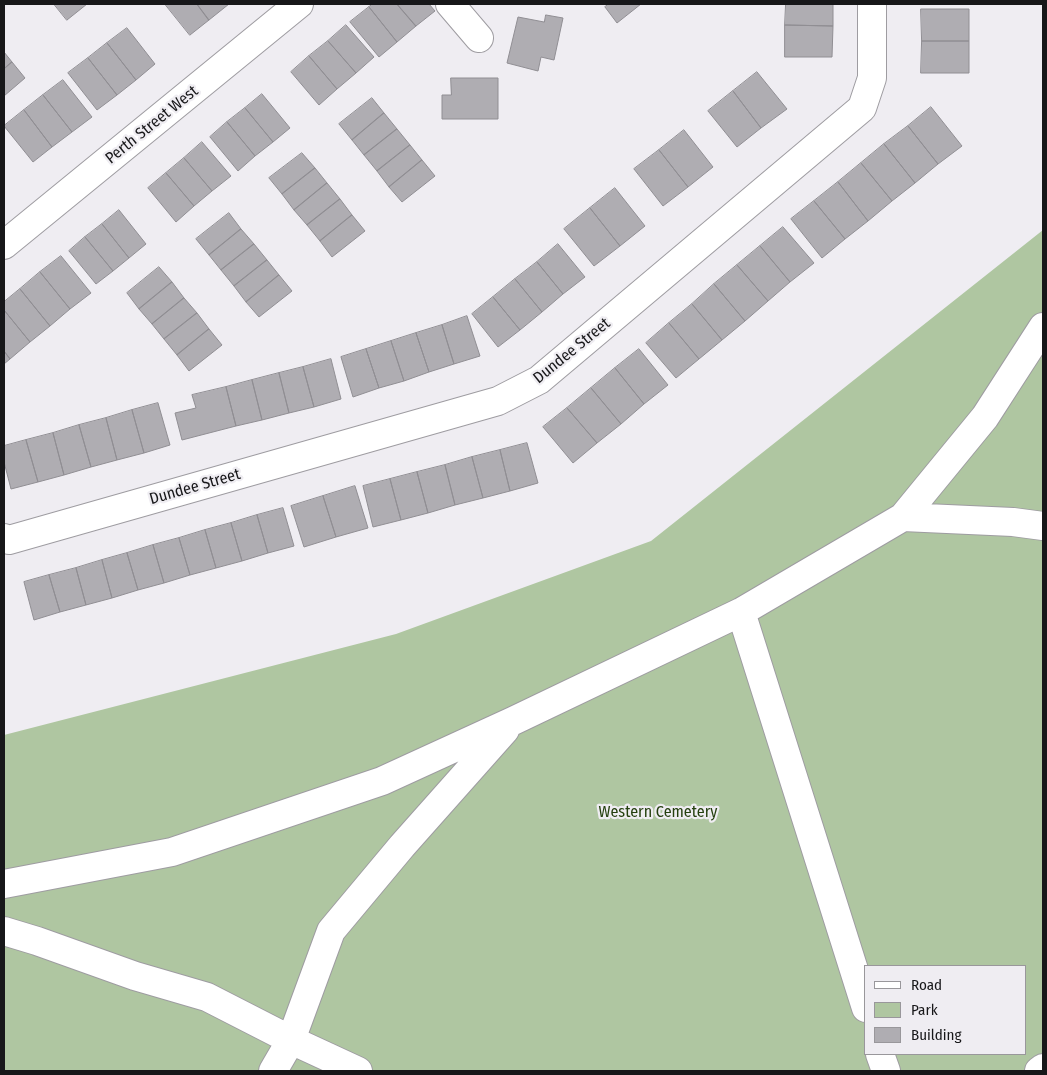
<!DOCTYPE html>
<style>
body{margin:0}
#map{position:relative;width:1047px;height:1075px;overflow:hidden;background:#efedf2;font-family:"Fira Sans Condensed",sans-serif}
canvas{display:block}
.frame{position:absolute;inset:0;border:5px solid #171719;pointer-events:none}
.legend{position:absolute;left:864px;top:965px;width:162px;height:90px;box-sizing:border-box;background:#efedf2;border:1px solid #99979b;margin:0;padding:6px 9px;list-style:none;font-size:15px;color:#171719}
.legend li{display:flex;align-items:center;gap:10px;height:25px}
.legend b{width:25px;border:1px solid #99979b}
</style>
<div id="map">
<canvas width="1047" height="1075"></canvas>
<div class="frame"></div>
<ul class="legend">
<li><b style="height:6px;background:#fff"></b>Road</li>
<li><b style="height:14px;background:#afc6a1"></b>Park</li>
<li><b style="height:14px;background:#afadb2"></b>Building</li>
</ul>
</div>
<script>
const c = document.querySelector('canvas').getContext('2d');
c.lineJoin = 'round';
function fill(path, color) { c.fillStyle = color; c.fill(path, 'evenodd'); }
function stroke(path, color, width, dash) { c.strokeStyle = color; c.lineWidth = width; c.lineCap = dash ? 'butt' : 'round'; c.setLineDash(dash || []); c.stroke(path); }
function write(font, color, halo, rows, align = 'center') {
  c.font = font + ' "Fira Sans Condensed",sans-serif'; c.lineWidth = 4.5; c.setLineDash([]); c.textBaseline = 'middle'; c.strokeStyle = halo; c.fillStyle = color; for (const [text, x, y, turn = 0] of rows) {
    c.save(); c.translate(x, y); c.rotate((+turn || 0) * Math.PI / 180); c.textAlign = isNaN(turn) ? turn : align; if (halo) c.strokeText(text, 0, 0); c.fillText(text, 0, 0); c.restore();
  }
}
fill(new Path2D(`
 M1043,230V1071H4V735L396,634L651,541ZM866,966H1026V1054H866Z`), '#afc6a1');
const building = new Path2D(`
 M54,4H87L67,20Z
 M165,4H197L209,20L190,35Z
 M197,4H229L209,20Z
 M373,4H397L416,26L397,42L369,7Z
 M397,4H429L435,11L416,26Z
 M609,4H641L617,23L605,7Z
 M786,4H833V26L785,25Z
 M369,7L397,42L379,57L350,22Z
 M921,9H969V41H922Z
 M546,15L563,18L554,60L541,57L538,71L507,63L518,17L544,22Z
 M346,25L374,57L356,73L328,41Z
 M785,25L833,26L832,57H785Z
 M127,28L155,64L136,80L107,43Z
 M328,41L356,73L337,89L309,56Z
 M922,41H969V73H921Z
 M107,43L136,80L117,95L88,58Z
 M4,52L12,62L4,69Z
 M309,56L337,89L319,105L291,72Z
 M88,58L117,95L97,110L68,73Z
 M12,62L25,78L4,96V69Z
 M757,72L787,109L761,128L733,91Z
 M451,78H498V119H442V95H451Z
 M63,80L92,117L72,132L43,95Z
 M733,91L761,128L737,147L708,111Z
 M262,94L290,128L273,142L245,108Z
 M43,95L72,132L52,147L24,110Z
 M372,98L384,113L352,140L339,124Z
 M931,107L962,146L938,164L908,126Z
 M245,108L273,142L255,156L227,122Z
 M24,110L52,147L33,162L4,126Z
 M384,113L397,129L364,155L352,140Z
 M227,122L255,156L238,171L210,137Z
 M908,126L938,164L915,183L884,144Z
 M397,129L410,145L377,171L364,155Z
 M684,130L713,167L688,187L659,150Z
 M202,142L231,176L212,191L184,158Z
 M884,144L915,183L892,201L861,163Z
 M410,145L422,160L389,187L377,171Z
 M659,150L688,187L663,206L634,169Z
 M302,153L315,168L282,194L269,178Z
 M184,158L212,191L194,206L166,173Z
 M422,160L435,176L402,202L389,187Z
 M861,163L892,201L868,221L838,182Z
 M315,168L327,183L294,210L282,194Z
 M166,173L194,206L176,222L148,188Z
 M838,182L868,221L845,239L814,201Z
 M327,183L340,199L307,225L294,210Z
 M615,188L645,226L620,246L590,208Z
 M340,199L352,215L320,241L307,225Z
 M814,201L845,239L822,258L791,219Z
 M590,208L620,246L594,266L564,229Z
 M119,210L146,244L129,258L102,224Z
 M229,213L241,229L209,255L196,239Z
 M352,215L365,231L332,257L320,241Z
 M102,224L129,258L113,271L85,237Z
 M783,227L814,263L790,282L760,246Z
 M241,229L254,244L221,270L209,255Z
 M85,237L113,271L96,284L69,251Z
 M254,244L267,260L234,286L221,270Z
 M558,244L585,277L563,294L537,262Z
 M760,246L790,282L768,301L737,265Z
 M61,256L91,293L70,309L40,272Z
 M267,260L279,275L246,302L234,286Z
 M537,262L563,294L542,312L515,279Z
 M737,265L768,301L745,321L714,284Z
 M159,267L172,282L139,309L127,293Z
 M40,272L70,309L50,326L20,289Z
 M279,275L292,291L259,317L246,302Z
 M515,279L542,312L520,330L493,297Z
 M172,282L184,298L152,324L139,309Z
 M714,284L745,321L722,340L692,304Z
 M20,289L50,326L30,342L4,310V302Z
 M493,297L520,330L498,347L472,314Z
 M184,298L197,313L164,339L152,324Z
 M692,304L722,340L699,359L669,323Z
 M4,310L30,342L10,359L4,351Z
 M197,313L209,329L177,355L164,339Z
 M467,316L480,356L454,364L442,325Z
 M669,323L699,359L676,378L646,343Z
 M442,325L454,364L429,372L416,333Z
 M209,329L222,345L189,371L177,355Z
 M416,333L429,372L404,381L391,341Z
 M391,341L404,381L379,388L366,349Z
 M366,349L379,388L353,397L341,357Z
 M639,349L668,385L644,404L615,368Z
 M4,351L10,359L4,364Z
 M331,359L341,399L314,407L303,367Z
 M303,367L314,407L289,413L279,373Z
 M615,368L644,404L621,424L591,388Z
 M279,373L289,413L262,420L252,380Z
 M252,380L262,420L236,426L226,387Z
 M226,387L236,426L182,440L175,413L196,408L192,395Z
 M591,388L621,424L597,443L567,408Z
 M158,403L170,445L144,453L132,410Z
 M567,408L597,443L573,463L543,427Z
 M132,410L144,453L117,460L106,418Z
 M106,418L117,460L91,467L79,425Z
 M79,425L91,467L64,475L53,433Z
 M53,433L64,475L38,482L26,440Z
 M26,440L38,482L11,489L4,462V446Z
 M527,443L538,483L510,491L500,450Z
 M500,450L510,491L483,498L472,457Z
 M472,457L483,498L455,505L445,465Z
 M445,465L455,505L428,513L417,472Z
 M417,472L428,513L401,520L390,479Z
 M390,479L401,520L373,527L363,486Z
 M355,486L368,528L336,537L323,496Z
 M323,496L336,537L304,547L291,506Z
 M283,508L294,546L268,553L257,515Z
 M257,515L268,553L242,561L231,523Z
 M231,523L242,561L216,568L205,530Z
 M205,530L216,568L190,575L179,538Z
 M179,538L190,575L164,583L153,545Z
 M153,545L164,583L138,590L127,553Z
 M127,553L138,590L112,598L102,560Z
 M102,560L112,598L86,605L76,568Z
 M76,568L86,605L60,612L49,575Z
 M49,575L60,612L34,620L24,582Z`);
fill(building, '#afadb2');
stroke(building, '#908e93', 1);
const minor = new Path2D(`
 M450,4L479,38
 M4,245L299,4
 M903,517L1013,522L1043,526
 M4,538L9,540L498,401L539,380L862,108L872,78V4
 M741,612L866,1008
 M4,884L172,852L382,781L513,721L741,612L903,517L985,417L1043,327
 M4,931L37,941L135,976L207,997L291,1040L358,1071
 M880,1054L886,1071
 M273,1071L291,1040L331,931L402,846L505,730
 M1039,1071L1043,1068`);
stroke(minor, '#9e9ca1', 30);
stroke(minor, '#fff', 28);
write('16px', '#171719', '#efedf2', [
 ["Perth Street West",152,125,-39],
 ["Dundee Street",572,351,-39],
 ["Dundee Street",195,487,-16]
]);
write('16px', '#25400f', '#efedf2', [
 ["Western Cemetery",658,813]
]);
</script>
